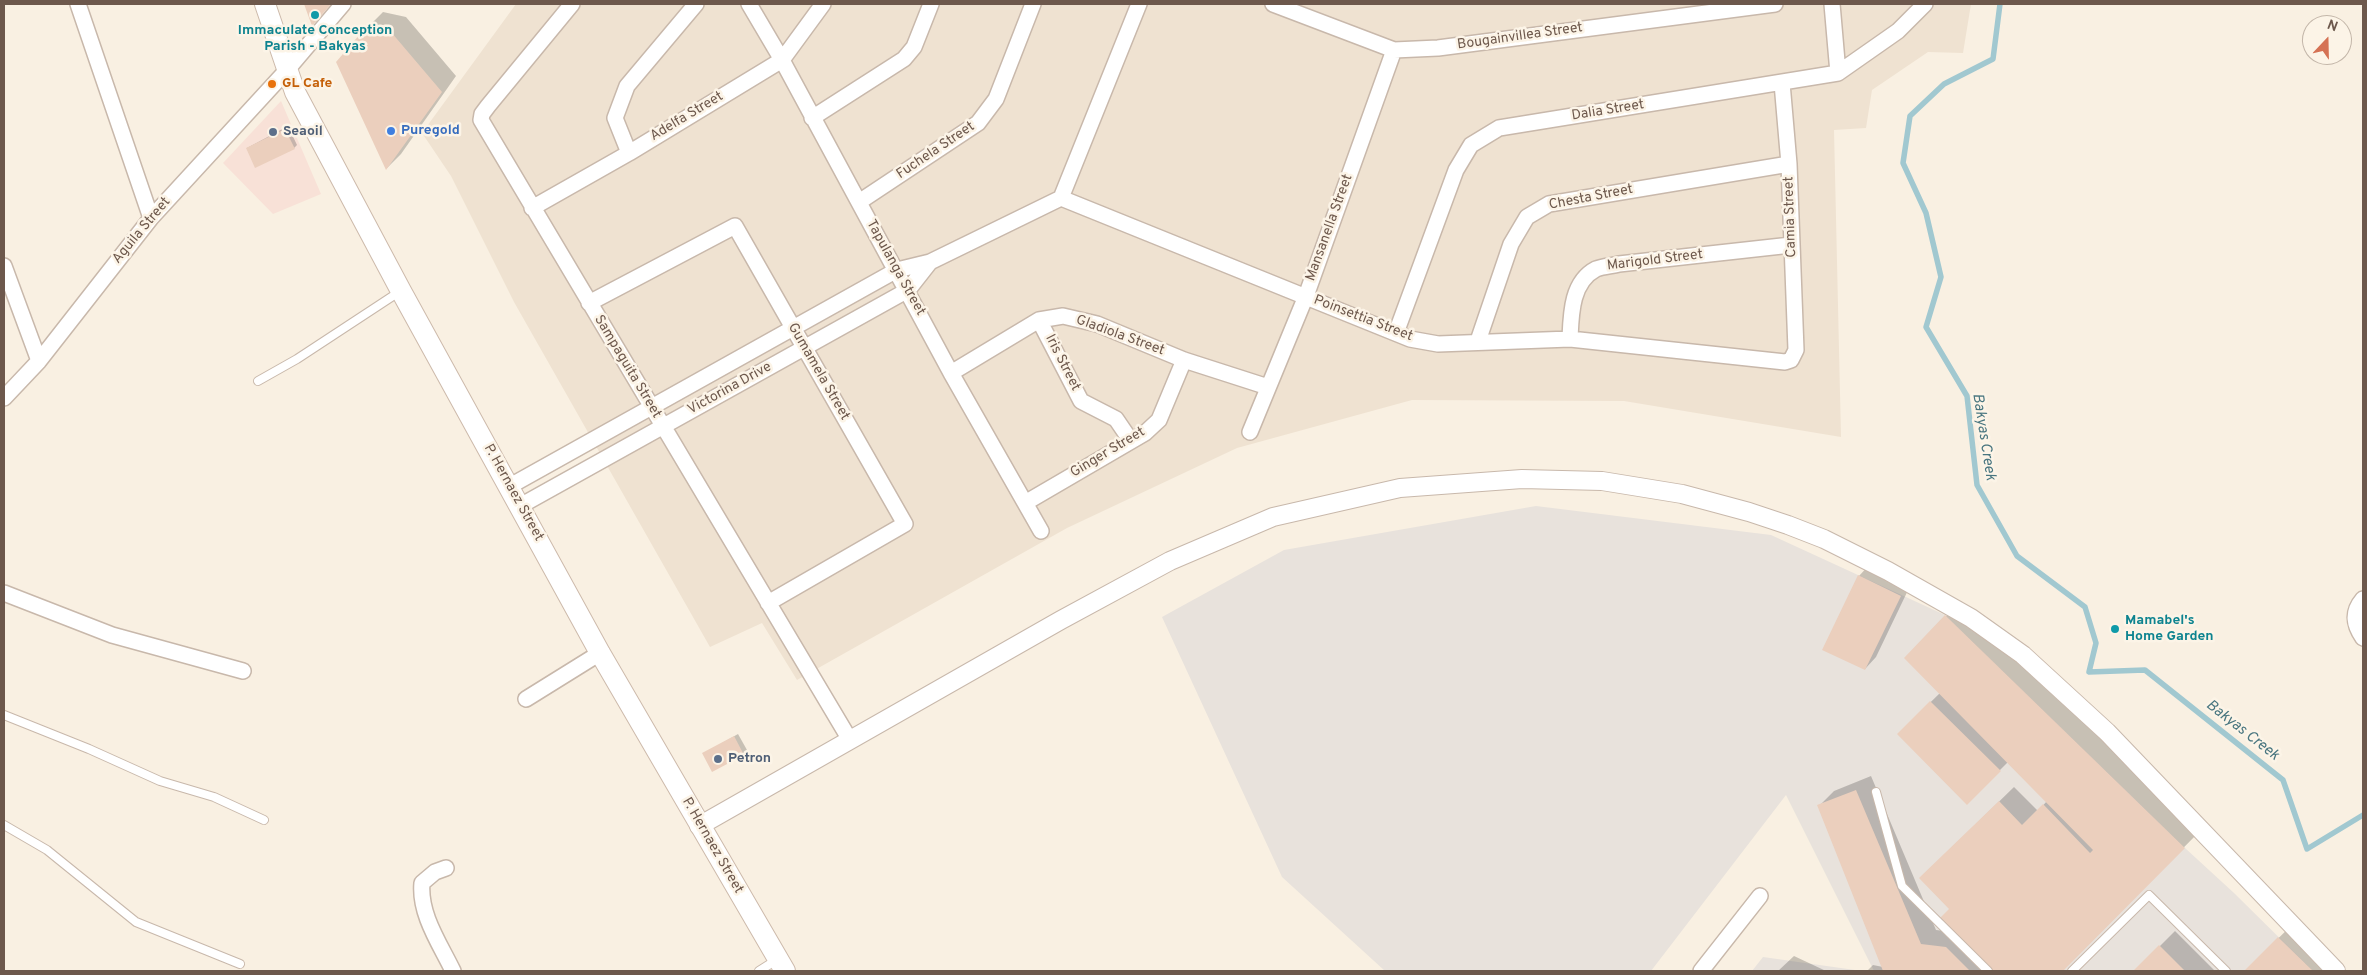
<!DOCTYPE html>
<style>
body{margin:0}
#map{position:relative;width:2367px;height:975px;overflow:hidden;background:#f9f0e2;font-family:Overpass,sans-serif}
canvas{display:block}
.frame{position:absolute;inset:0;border:5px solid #6d584c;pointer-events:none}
.north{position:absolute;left:2302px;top:15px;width:50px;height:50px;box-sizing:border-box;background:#fcf4e7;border:1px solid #c3b6a9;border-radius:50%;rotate:21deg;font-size:14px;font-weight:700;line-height:20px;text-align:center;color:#6d584c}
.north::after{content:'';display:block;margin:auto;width:18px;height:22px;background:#d57254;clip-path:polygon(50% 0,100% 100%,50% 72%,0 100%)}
</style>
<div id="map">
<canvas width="2367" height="975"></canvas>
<div class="frame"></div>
<div class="north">N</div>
</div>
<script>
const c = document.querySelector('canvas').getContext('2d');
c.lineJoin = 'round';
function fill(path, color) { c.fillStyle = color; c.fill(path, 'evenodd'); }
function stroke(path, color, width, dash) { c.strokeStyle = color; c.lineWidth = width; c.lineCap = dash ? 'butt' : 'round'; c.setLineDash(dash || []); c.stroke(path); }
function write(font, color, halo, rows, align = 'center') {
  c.font = font + ' Overpass,sans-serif'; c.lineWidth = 5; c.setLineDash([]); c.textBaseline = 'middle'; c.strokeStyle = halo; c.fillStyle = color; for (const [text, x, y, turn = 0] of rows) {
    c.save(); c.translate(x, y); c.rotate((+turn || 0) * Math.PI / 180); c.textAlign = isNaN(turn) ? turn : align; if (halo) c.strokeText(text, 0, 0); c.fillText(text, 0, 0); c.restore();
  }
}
fill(new Path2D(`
 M516,4H1971L1963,53L1928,52L1872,90L1866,128L1834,130L1841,437L1624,401L1412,400L1237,448L1067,528L797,680L762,623L710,647L514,302L451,176L422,133Z`), '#efe2d1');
fill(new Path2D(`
 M281,101L321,194L273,214L223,163Z`), '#f8e1d7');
fill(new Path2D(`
 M1536,506L1771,535L1945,615L2185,848L2234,893L2313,971H1874L1786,795L1651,971H1385L1282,877L1162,617L1284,550Z
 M1763,957L1862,971H1752Z`), '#e8e2dc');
fill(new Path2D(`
 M383,12L406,17L456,76L401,154L387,168L368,27Z
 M288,126L297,145L294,148H247Z
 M1870,564L1911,584L1876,657L1865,669L1859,576Z
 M1961,601L2199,832L2062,971H1867L1873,965L1883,967L1819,806L1834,791L1871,776L1936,930L1953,932L1951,909L1936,863L2014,787L2038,811L2047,801L2008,762L1967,803L1898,734L1940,693L1906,658Z
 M738,734L747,750L743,754H703Z
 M2294,923L2342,971H2245L2258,958Z
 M2175,931L2215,971H2135Z
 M1794,956L1826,971H1778Z`), '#0003');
stroke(new Path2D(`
 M2000,4L1993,59L1944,84L1910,116L1903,163L1926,213L1941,277L1926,327L1967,396L1977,485L2017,556L2085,607L2096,643L2089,672L2145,670L2283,780L2307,849L2363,815`), '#a1c8d0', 5.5);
fill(new Path2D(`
 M304,4H331L312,26Z
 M367,26L391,32L442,92L386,170L336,62Z
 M285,129L295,149L255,168L246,148Z
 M1858,575L1901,596L1865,670L1822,650Z
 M1945,615L2185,848L2063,971H1991L1939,919L1949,909L1919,878L1999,801L2022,825L2043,804L2090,853L2093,850L1904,658Z
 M1930,701L2001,771L1967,805L1897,734Z
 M734,736L744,755L712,772L702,753Z
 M1856,790L1921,944L1946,947L1970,971H1883L1817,805Z
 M2278,937L2313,971H2244Z
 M2159,945L2185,971H2133Z`), '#ebcfbd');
const service = new Path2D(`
 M258,381L297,359L399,292
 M4,715L89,749L160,781L214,797L264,820
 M1876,792L1902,886L1988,971
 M4,825L47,850L136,922L240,964
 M759,971L778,959
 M2072,971L2149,895L2226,971`);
const minor = new Path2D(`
 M78,4L151,218
 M572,4L488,106L482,114L481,120L850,740
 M749,4L782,60L951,373L1041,531
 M1273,4L1394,50L1438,48L1775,4
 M1832,4L1838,73
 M812,118L904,59L914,47L931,4
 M629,153L615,118L627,86L696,4
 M1061,198L1410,339L1438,344L1570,339L1785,362L1791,360L1796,350L1789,164L1782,83
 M1061,198L1139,4
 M859,202L978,123L996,99L1033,4
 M532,208L629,153L782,60L823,4
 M4,266L39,361
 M589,303L735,226L905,524L768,603
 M1039,320L1081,401L1116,419L1131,441
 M1396,333L1456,170L1471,145L1499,128L1838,73L1898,31L1925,4
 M1570,339C1571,315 1571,282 1596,269C1603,266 1612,266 1619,264L1791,245
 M1478,341L1511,244L1527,217L1549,204L1789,164
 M951,373L1039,320L1063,316L1097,324L1184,360L1268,387
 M4,398L39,361L151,218L287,70L343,4
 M1250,432L1306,296L1394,50
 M510,486L897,270L930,262L1061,198
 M1025,503L1145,433L1159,420L1184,360
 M520,506L908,290L930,262
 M4,593L112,635L243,671
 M2363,599C2351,613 2354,625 2363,638
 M526,699L600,653
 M446,868L435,872L422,883C419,914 440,944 453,971
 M1701,971L1760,896`);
const tertiary = new Path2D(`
 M699,826L1061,620L1170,561L1273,517L1400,488L1522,479L1602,481L1682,494L1749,512L1788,525L1824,539L1888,571L1971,618L2023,655L2107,732L2336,971`);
const secondary = new Path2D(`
 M265,4L295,92L401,291L600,653L785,971`);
stroke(service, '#c8b8ab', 10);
stroke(minor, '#c8b8ab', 18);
stroke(tertiary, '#c8b8ab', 20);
stroke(secondary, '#cdbaab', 22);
stroke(service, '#fff', 8);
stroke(minor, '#fff', 15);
stroke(tertiary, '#fff', 18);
stroke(secondary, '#fff', 20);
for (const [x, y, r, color] of [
 [315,15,5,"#0f9aa8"],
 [272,84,5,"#e8710a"],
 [391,131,5,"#3f7fe0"],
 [273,132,5,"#5c6f8a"],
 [2115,629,5,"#0f9aa8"],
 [718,759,5,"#5c6f8a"]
]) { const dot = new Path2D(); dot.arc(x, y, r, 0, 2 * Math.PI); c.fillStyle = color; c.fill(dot); stroke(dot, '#fcf4e7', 2); }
write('bold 14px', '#0d838f', '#fcf4e7', [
 ["Immaculate Conception",315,31],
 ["Parish - Bakyas",315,47],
 ["Mamabel's",2125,621,"left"],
 ["Home Garden",2125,637,"left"]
]);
write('14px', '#6d584c', '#fcf4e7', [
 ["Bougainvillea Street",1520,37,-8],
 ["Dalia Street",1608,111,-9],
 ["Adelfa Street",687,117,-31],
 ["Fuchela Street",936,151,-34],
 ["Chesta Street",1591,198,-11],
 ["Camia Street",1791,217,-92],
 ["Mansanella Street",1330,228,-70],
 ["Aguila Street",142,231,-50],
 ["Marigold Street",1655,261,-7],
 ["Tapulanga Street",895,268,61],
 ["Poinsettia Street",1363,319,21],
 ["Gladiola Street",1120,336,20],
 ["Iris Street",1062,363,63],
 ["Sampaguita Street",627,367,59],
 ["Gumamela Street",818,372,60],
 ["Victorina Drive",730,389,-29],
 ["Ginger Street",1108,453,-31],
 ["P. Hernaez Street",513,493,61],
 ["P. Hernaez Street",712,846,60]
]);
write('bold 14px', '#c56008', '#fcf4e7', [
 ["GL Cafe",282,84]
], 'left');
write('bold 14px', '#366cbe', '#fcf4e7', [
 ["Puregold",401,131]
], 'left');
write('bold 14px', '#4e5e75', '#fcf4e7', [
 ["Seaoil",283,132],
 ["Petron",728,759]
], 'left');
write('italic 15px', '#48757f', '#fcf4e7', [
 ["Bakyas Creek",1983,437,81],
 ["Bakyas Creek",2242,731,38]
]);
</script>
